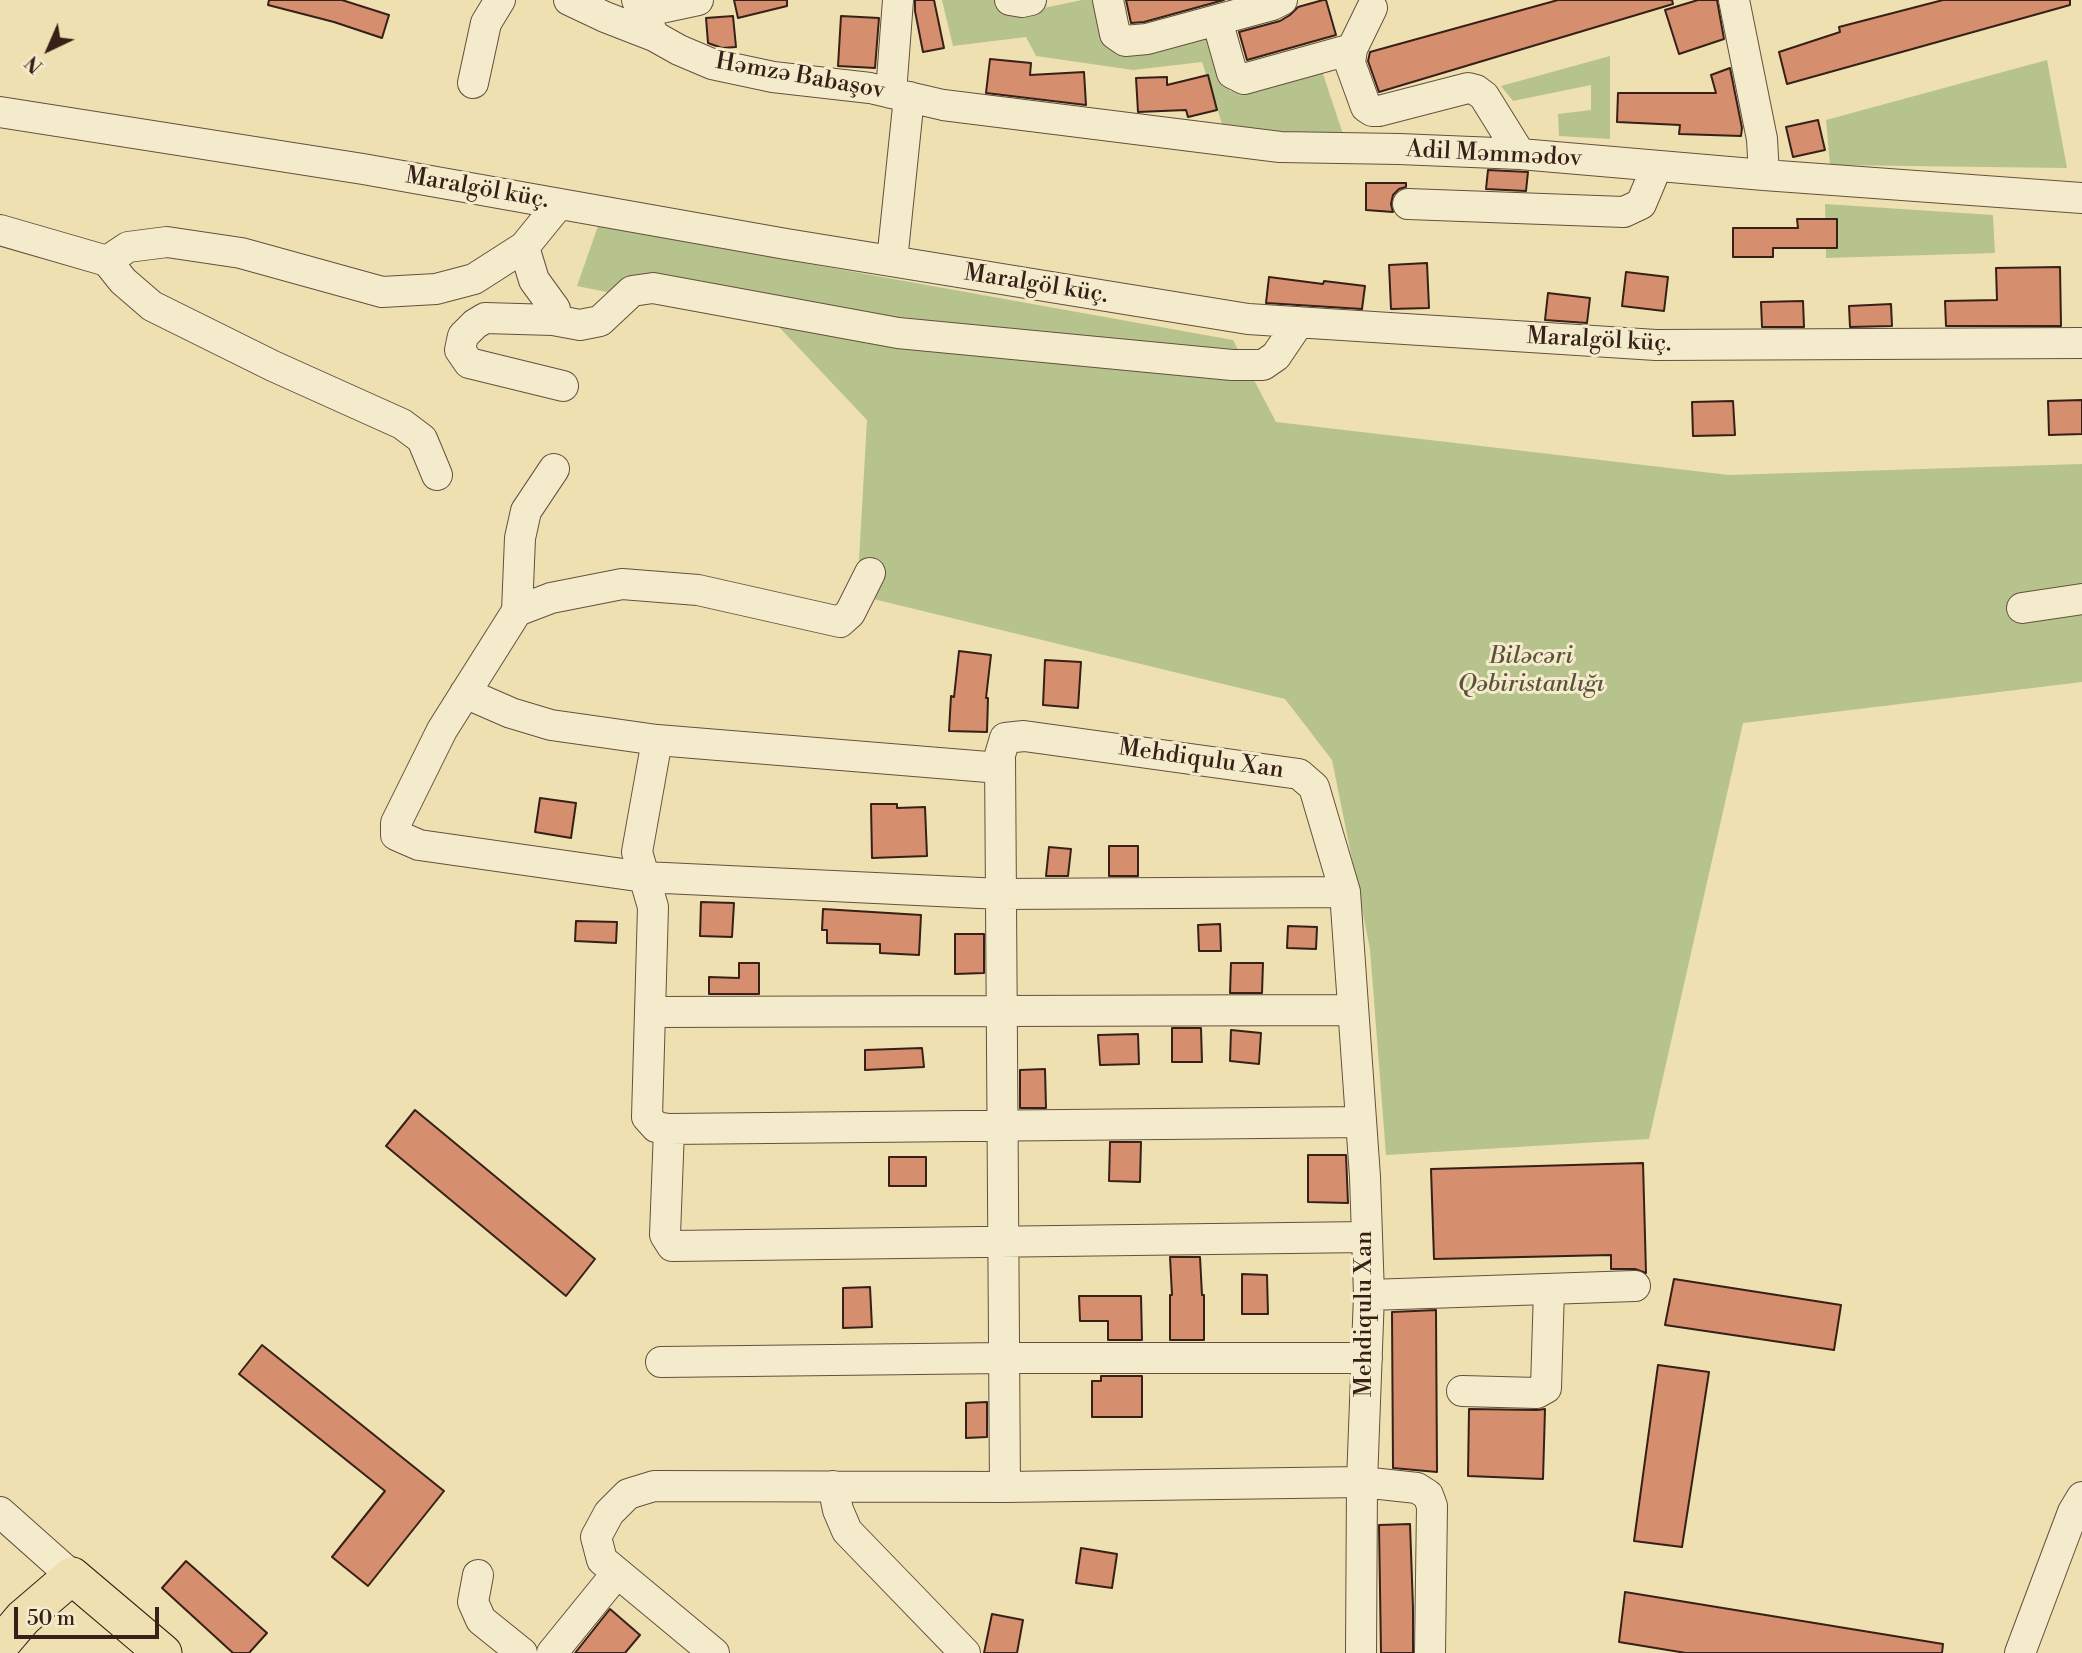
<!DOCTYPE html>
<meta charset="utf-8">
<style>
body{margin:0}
#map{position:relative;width:2082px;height:1653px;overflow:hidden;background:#eee0b1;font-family:"Libre Bodoni",serif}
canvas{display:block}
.north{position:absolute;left:14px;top:14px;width:70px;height:70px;-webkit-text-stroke:5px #f4ebcc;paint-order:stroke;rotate:224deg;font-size:19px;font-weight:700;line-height:28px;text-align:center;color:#362017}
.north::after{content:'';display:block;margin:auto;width:24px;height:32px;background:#362017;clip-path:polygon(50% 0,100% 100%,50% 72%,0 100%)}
.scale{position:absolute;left:14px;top:1607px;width:145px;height:32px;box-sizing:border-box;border:4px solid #362017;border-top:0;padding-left:9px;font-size:21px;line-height:24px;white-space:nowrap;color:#362017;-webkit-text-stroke:5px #f4ebcc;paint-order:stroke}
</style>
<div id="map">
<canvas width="2082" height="1653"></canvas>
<div class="north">N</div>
<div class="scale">50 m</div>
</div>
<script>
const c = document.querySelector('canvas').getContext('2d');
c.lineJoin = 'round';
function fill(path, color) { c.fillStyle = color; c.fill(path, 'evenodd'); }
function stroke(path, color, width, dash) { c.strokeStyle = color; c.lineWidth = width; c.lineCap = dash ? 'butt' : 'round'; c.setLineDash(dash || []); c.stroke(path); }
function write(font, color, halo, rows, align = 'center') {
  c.font = font + ' "Libre Bodoni",serif'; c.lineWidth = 6; c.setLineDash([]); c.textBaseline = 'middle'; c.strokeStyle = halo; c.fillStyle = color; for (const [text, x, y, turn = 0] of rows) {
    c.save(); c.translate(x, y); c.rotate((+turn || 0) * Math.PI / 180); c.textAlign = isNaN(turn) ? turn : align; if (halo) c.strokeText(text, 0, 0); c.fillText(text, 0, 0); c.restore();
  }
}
fill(new Path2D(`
 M942,0H1001L1010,15L1082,0H1099L1116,54L1212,37L1230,91L1322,71L1343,134L1225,133L1202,62L1133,70L1036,56L1026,37L953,46Z
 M1610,56V139L1559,136L1558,114L1591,110V85L1513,101L1501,86Z
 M2047,60L2067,168L1830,165L1826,120Z
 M1825,204L1993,215L1995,253L1826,258Z
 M598,226L1233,340L1276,422L1729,475L2082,464V682L1743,723L1649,1139L1386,1155L1370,949L1332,760L1285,699L857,595L867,420L779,327L577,286Z`), '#b6c38d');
const building = new Path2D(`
 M269,0H342L389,15L382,38L334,22L268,5Z
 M734,0H787V6L738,18Z
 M915,0H934L944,48L923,52L915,11Z
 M1126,0H1224L1144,22L1131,23Z
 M1323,0H1326L1336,35L1247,60L1239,32L1280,21L1290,15L1298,7Z
 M1558,0H1672L1673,4L1379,92L1368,61L1370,52Z
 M1698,0H1717L1724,39L1679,54L1665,10Z
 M1943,0H2070V5L1787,84L1779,52L1840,32L1839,27Z
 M733,16L736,47L722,48L708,43L706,18Z
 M841,16L879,18L875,68L838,66Z
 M990,59L1031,63L1030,75L1084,72L1086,105L986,93Z
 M1730,68L1742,128L1741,136L1679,134L1680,125L1617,122L1618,93H1716L1711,75Z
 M1208,75L1217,110L1188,117L1186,110L1138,112L1136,78L1167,77V85Z
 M1818,120L1825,150L1793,157L1786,127Z
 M1488,170L1528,172L1526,191L1486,189Z
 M1366,183H1406V187L1399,189L1393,195L1391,204L1393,212L1366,210Z
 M1797,219H1837V248H1773V257H1733V228H1798Z
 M1427,263L1429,308L1391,309L1389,265Z
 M2060,267L2061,326H1946L1945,301L1997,300L1996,268Z
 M1626,272L1668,277L1664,311L1622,306Z
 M1269,277L1323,284L1324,281L1365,286L1362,309L1266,303Z
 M1548,293L1590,298L1587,323L1545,320Z
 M1803,301L1804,327H1762L1761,302Z
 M1891,304L1892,326L1850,327L1849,306Z
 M2082,400V434L2049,435L2048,401Z
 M1733,401L1735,435L1693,436L1692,402Z
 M959,651L991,655L986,698H988L987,732L949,731L951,696L954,697Z
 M1045,660L1081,662L1078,708L1043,705Z
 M540,798L576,803L571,838L535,832Z
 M871,804H897V808L925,807L927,856L872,858Z
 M1109,846H1138V876H1109Z
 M1049,847L1071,849L1068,876H1046Z
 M701,902L734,903L732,937L700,936Z
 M823,909L921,915L919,955L880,953V944L827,943V930H822Z
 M576,921L617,922L616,943L575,941Z
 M1220,924L1221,951H1199L1198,925Z
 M1288,926L1317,927L1316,949L1287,948Z
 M955,934H984V973L955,974Z
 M739,963H759V994H709V977L739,978Z
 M1231,963H1263L1262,993H1230Z
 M1172,1028H1201L1202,1062H1172Z
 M1231,1030L1261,1033L1259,1064L1230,1061Z
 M1138,1034L1139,1064L1100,1065L1098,1035Z
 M922,1048L924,1067L865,1070V1050Z
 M1045,1069L1046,1108H1020V1070Z
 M415,1110L595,1259L566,1296L386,1146Z
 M1110,1142H1141L1140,1182L1109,1181Z
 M1308,1155H1346L1348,1203L1308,1202Z
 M889,1157H926V1186H889Z
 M1643,1163L1646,1273L1635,1269H1611V1255L1434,1259L1431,1169Z
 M1170,1257H1200L1202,1295H1204V1340H1170V1295H1172Z
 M1242,1274L1267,1275L1268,1314H1242Z
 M1674,1279L1841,1305L1834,1350L1665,1325Z
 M870,1287L872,1327L843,1328V1288Z
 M1079,1296H1141L1142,1340H1108V1321H1080Z
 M1436,1310L1437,1472L1393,1468L1392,1312Z
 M262,1345L444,1491L368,1586L332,1557L385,1491L239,1374Z
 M1658,1365L1709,1372L1682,1547L1634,1541Z
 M1101,1376H1142V1417H1092V1381H1101Z
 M987,1402V1437L966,1438V1403Z
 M1469,1409L1537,1410L1545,1409L1543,1479L1468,1476Z
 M1410,1524L1413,1608V1653H1381L1379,1525Z
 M1081,1548L1117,1554L1112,1588L1076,1583Z
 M186,1561L267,1633L249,1653H233L162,1588Z
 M1625,1592L1943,1644L1942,1653H1686L1619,1642Z
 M610,1609L640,1635L625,1653H575Z
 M992,1614L1023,1620L1017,1653H984Z`);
fill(building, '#d58e6e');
stroke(building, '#362017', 2);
const minor = new Path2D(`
 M569,0L605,17L654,36
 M637,0L654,36L679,50L712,64L773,77L870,88L943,105L1280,147L1399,149L1520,154L1764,175L2082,198
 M1010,0L1022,2L1031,0
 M1108,0L1115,34L1125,41L1147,39L1272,5L1282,0
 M1734,0L1762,139L1764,175
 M1372,8L1352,49L1350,63L1366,107L1372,111H1379L1468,88L1476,90L1484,96L1520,154
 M642,12L698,0
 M1217,20L1232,73L1244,79L1352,49
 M473,83L486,23L500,0
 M891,93L898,0
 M0,112L363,169L786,244L1248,319L1656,345L2082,343
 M1408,204L1624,212L1641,204L1657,166
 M0,230L107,261L123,281L152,306L273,366L402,424L422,439L437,475
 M524,247L534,280L555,309L553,320L485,318L475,324L463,336L460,350L469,363L563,386
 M107,261L128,247L167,242L241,253L382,292L436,289L474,279L524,247L559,204
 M892,261L909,97
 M553,320L580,325L600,321L632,291L653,288L898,333L1232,365H1263L1276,356L1299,322
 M870,573L850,613L840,622L698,590L622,584L551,598L517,611L442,730L396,823V835L419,845L644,877L1001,894L1345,892
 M2022,608L2082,599
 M517,611L520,538L526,511L554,469
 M465,693L511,713L551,725L657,740L1000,768
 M657,740L637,852L653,907L647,1117L656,1127L669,1129L1361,1122
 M650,1012L1353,1010
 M669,1129L665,1235L672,1246L1366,1237
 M1369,1295L1635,1286
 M661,1362L1004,1358H1367
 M1462,1391L1537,1393L1546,1388L1549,1289
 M833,1486L838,1510L847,1531L965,1653
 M1005,1487L1000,755L1005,738L1024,736L1299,774L1314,787L1345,892L1365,1177L1369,1295L1362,1482L1361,1653
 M0,1512L72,1576
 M478,1575L473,1602L481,1620L522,1653
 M552,1653L617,1573
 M714,1653L602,1560L596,1537L609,1513L628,1494L654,1486L1005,1487L1362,1482L1417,1488L1428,1495L1432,1506L1430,1653
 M2020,1653L2073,1512L2082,1497`);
const major = new Path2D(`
 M0,1645L23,1618L72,1576L163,1653`);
stroke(minor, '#64503e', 32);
stroke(major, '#362017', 39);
stroke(minor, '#f4ebcc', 30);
stroke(major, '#eee0b1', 37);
write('24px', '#362017', '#f4ebcc', [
 ["Həmzə Babaşov",800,77,10],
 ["Adil Məmmədov",1494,155,3],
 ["Maralgöl küç.",477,189,10],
 ["Maralgöl küç.",1036,285,9],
 ["Maralgöl küç.",1599,341,3],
 ["Mehdiqulu Xan",1201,760,8],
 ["Mehdiqulu Xan",1365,1314,-90]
]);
write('italic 24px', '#5c513a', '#f4ebcc', [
 ["Biləcəri",1531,657],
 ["Qəbiristanlığı",1531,685]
]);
</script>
